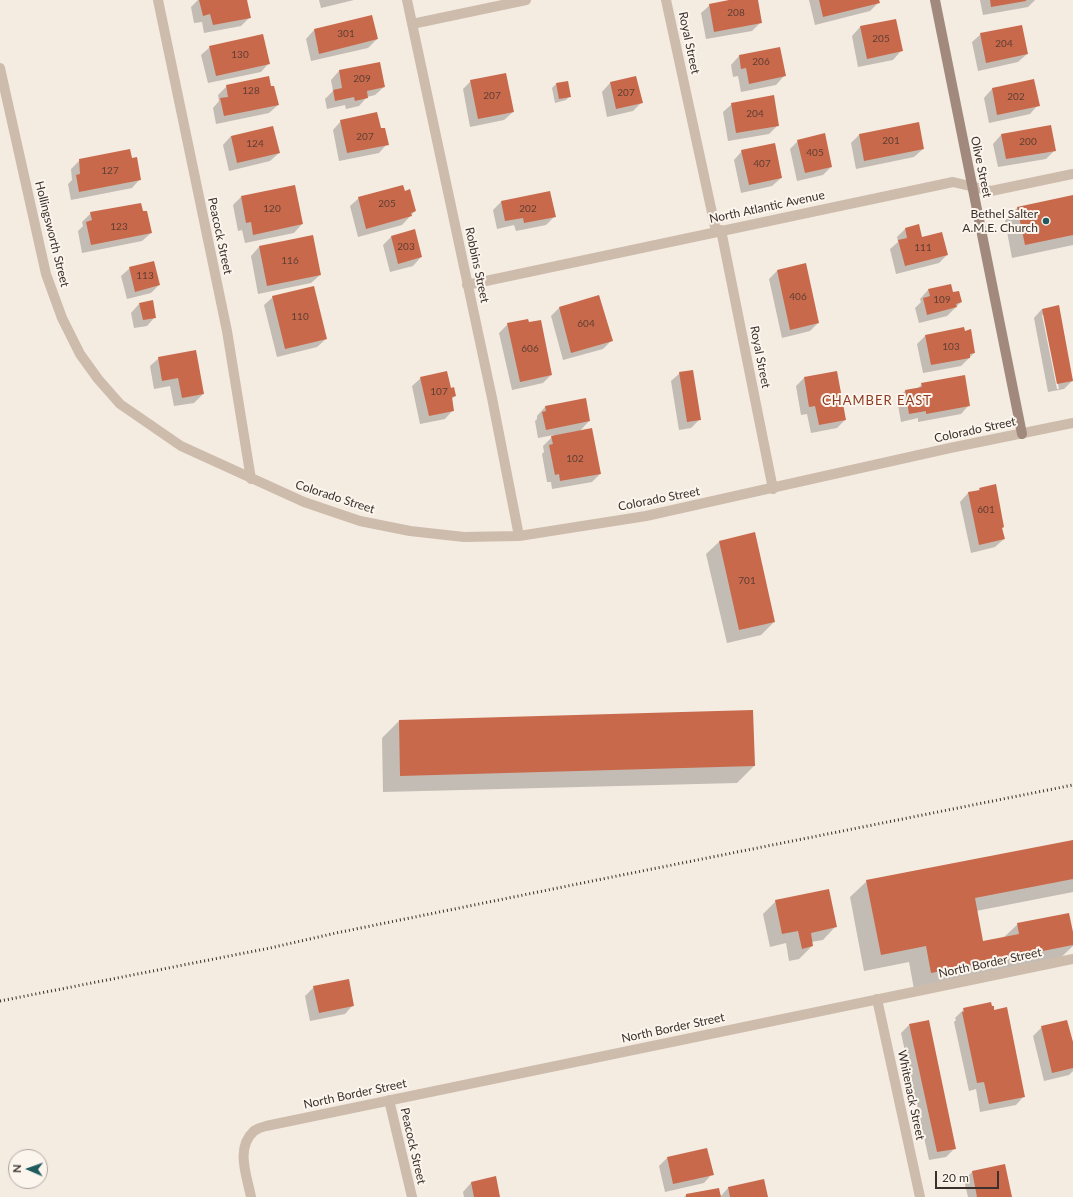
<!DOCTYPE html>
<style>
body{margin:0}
#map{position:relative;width:1073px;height:1197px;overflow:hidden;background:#f4ebe1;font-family:Lato,sans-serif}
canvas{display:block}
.north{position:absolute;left:8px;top:1149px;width:40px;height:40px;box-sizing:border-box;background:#fbf5ee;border:1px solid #aea6a0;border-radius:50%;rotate:272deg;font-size:11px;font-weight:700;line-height:16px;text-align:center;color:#3b302b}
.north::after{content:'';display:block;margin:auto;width:14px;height:18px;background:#1f5a5e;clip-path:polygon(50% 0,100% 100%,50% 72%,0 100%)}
.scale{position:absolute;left:935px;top:1171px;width:64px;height:18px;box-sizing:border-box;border:2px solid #3b302b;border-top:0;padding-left:5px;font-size:12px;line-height:14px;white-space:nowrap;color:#3b302b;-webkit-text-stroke:3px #fbf5ee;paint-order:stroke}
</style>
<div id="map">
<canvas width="1073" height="1197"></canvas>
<div class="north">N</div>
<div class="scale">20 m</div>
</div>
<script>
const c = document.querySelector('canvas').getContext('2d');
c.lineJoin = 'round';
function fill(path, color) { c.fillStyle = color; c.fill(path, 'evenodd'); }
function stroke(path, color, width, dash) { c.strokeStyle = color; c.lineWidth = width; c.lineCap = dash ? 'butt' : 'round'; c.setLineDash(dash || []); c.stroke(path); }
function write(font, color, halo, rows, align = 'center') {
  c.font = font + ' Lato,sans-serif'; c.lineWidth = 4; c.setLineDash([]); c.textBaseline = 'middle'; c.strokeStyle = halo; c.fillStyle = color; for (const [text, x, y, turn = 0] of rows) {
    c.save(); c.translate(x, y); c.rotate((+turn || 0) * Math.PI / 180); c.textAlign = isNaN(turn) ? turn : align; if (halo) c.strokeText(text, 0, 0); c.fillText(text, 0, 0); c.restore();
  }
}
fill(new Path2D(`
 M198,0H246L250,17L241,26L204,33L202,22L194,23L191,7Z
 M319,0H354L321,8Z
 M734,0H757L761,22L752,31L706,39L701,13L710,5Z
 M809,0H878L879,2L870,11L815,25Z
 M980,0H1035L1028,7L983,15Z
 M371,16L377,39L368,48L311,61L306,39L314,30Z
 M860,27L901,51L893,60L858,67L852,36Z
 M981,34L1027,54L1018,62L978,71L972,42Z
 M210,47L269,63L261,72L208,83L201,55Z
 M739,56L784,76L776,85L741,92L738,76L733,77L731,65Z
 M379,63L384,87L375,95L367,97L359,106L346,109L345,105L327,109L325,99L333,91L331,80L339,71Z
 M636,77L641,103L633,111L607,117L602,92L610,83Z
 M1033,80L1038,105L1030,114L989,123L984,98L992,89Z
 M471,81L513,112L504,120L470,127L463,89Z
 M556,84L570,96L566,100L555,103L552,88Z
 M227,86L270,87L278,105L269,113L216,124L213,108L219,101L218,95Z
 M732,104L778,125L769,134L728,141L723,112Z
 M341,121L380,130L387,144L379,153L339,161L333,130Z
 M918,123L923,149L914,157L856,169L851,143L859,135Z
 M1001,135L1055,150L1046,159L998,167L993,144Z
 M231,136L279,153L270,161L229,171L223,145Z
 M798,141L831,167L823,175L797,181L790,149Z
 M742,151L781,178L772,186L741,193L734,160Z
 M131,159L140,179L132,188L71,200L68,184L72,180L71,169L80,160Z
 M549,192L555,216L546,225L516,231L514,225L497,229L493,210L501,202Z
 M1073,196V245L1012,258L1005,221L1017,208Z
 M241,197L302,224L294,233L245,243L242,230L238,231L233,205Z
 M359,198L415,211L402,225L358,237L350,206Z
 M91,213L151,233L142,241L82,253L78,231L83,226L82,222Z
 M918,225L921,238L947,255L939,263L896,274L890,249L898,242L897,237L905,229Z
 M414,231L421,257L413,266L390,272L383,245L391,237Z
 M312,236L320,275L311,283L258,294L251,256L259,247Z
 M805,264L818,323L810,331L782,338L769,279L777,271Z
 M130,268L159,285L151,293L127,299L121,276Z
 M928,290L953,294L961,302L947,316L919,323L915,308L921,302L920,299Z
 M599,296L611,341L603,349L563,360L551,316L559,308Z
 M273,297L326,339L317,347L277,357L264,305Z
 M139,304L155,317L147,326L134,328L131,313Z
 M1042,309L1073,380L1064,389L1048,392L1034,318ZM1042,315H1044L1059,389H1057Z
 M508,324L551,375L543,383L512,390L499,333Z
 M926,335L974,353L961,366L923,373L917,344Z
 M159,358L203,394L194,403L174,406L170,386L154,389L150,366Z
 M680,373L699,420L691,428L679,430L671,381Z
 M421,378L450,390L455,396L451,400L453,410L445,419L420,424L412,386Z
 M804,378L845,420L837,428L811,433L807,414L801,415L796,386Z
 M922,384L969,405L961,414L918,422V418L901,422L897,399L905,391L917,389Z
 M545,407L589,421L579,432L600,474L592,482L552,489L551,482H547L542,454L544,452L543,446L554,435L538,438L535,421L537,419V416Z
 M980,489L1003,527L1002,528L1004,539L995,547L971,553L960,502L968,493L977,491Z
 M754,534L774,622L761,635L727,643L706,554L719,542Z
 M752,711L754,766L737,783L383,792L382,738L399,721Z
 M1073,841V892L976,911L982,942L1003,938L1018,924L1073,937V946L1057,961L914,989L909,962L864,971L850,897L867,881Z
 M776,901L835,927L823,940L811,942L812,946L799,959L789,961L786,943L770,947L763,914Z
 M314,987L353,1005L345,1014L310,1021L305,996Z
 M964,1009L994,1011L1024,1096L1016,1105L980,1112L976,1089L969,1091L954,1022L956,1020L955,1018Z
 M909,1025L955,1148L946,1157L929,1160L901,1033Z
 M1042,1027L1073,1046V1071L1069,1075L1044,1081L1033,1036Z
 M668,1157L712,1174L704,1183L665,1192L659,1166Z
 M973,1171L1011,1197H968L964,1180Z
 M495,1178L499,1197H464L463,1192L471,1183Z
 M764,1180L767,1197H684L686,1195L720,1197L728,1188Z`), '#0003');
fill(new Path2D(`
 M199,0H247L251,18L213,25L210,14L203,16Z
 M729,0H758L762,23L714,32L709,4Z
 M819,0H879L880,3L823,17Z
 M990,0H1026V1L991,7Z
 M372,15L378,39L319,54L314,29Z
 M896,19L903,51L867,59L860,26Z
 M1022,25L1028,54L986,63L980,33Z
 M263,34L270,64L216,76L209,46Z
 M780,47L786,76L749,84L746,68L741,69L739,55Z
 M380,62L385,87L367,91L368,98L355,101L354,97L335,101L333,90L342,88L339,70Z
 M506,73L514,112L478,119L470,80Z
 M269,76L271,86H274L279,105L224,116L220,98L228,97L226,85Z
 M636,76L643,103L616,109L610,82Z
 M1034,79L1040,106L997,115L992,88Z
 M568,81L571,97L559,99L556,83Z
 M774,95L779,126L736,133L731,103Z
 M377,112L381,128H385L389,145L347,153L340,120Z
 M919,122L924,149L864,161L859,134Z
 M1051,125L1056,151L1006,159L1001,134Z
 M273,126L280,153L237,163L231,136Z
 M825,133L832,167L805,173L797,140Z
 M775,143L782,178L749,185L741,150Z
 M130,149L132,158L137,157L141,180L79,192L76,175L80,174L79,159Z
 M295,185L303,224L253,235L251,222L246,223L241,196Z
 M403,185L405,191L410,189L416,211L411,213L412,216L366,229L358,197Z
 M550,191L556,217L524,223L523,218L505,221L501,201Z
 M1073,195V235L1025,245L1017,207Z
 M141,203L143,211H147L152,233L91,245L86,222L92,220L90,212Z
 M919,224L922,237L942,232L948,255L905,266L898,240L907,238L905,228Z
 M415,229L422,257L398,264L391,236Z
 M313,235L321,275L267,286L259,246Z
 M154,261L160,285L135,292L129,267Z
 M806,263L819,323L790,330L777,270Z
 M951,284L953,292L959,291L962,302L956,304L957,307L927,315L923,298L930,296L928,289Z
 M314,286L327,339L285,349L272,296Z
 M599,295L613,341L571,353L559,307Z
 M153,300L156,318L143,320L139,303Z
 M1059,305L1073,381L1057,384L1042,309Z
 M528,319L529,322L541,320L552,375L520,382L507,323Z
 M964,327L965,331L971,329L975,353L970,354V358L931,365L925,335Z
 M196,350L204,394L182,398L178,378L162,381L158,357Z
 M693,370L701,420L687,422L679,372Z
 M447,371L451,388L454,387L456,396L452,397L454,411L429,416L420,377Z
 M837,371L846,420L819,425L815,406L809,407L804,377Z
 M965,375L970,406L926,414V411L909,414L905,390L922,387L921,383Z
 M586,398L590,421L546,430L542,412L546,411L545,406Z
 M592,428L601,474L560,481L559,474L555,475L549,445L553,444L551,436Z
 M996,484L1004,527L1002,528L1005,539L979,545L968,492L980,490L979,488Z
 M755,532L775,622L739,630L719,541Z
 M753,710L755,766L400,776L399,720Z
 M1073,840V879L975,898L983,941L1019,934L1017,923L1069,913L1073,932V945L931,973L926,946L881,955L866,880Z
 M829,889L837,927L811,933L813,946L802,949L798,931L782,934L775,900Z
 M349,979L354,1006L319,1013L313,986Z
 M991,1002L992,1006H994V1010L1007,1007L1025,1097L989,1104L984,1082L977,1083L962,1012H964L963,1008Z
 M929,1020L956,1149L937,1152L909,1024Z
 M1067,1020L1073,1042V1068L1052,1073L1041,1026Z
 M707,1148L714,1175L673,1184L667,1157Z
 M1005,1164L1012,1197H977L972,1171Z
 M496,1176L500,1197H474L471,1182Z
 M764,1179L768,1197H730L728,1187Z
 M719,1188L721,1197H686V1194Z`), '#c8694b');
stroke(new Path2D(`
 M158,0L227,331L251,479
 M407,0L492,398L519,536
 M666,0L716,231
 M412,24L526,0
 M0,68L46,274L62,318L80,354L98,379L120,404L181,446L304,502L360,521L410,531L464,537L519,536L646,516L950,448L1073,423
 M721,230L773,489
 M467,285L953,182L991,191L1073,174
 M877,999L920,1197
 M389,1100L412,1197
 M251,1197C247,1176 235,1148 254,1131C257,1129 262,1127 266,1126L1073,959`), '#cdbbac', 10);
stroke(new Path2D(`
 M935,0L1022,434`), '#a18a7d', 10);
stroke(new Path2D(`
 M0,1001L270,948L336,933L612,877L1073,785`), '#3b302b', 3, [1, 3]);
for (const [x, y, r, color] of [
 [1046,221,4,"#1f5a5e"]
]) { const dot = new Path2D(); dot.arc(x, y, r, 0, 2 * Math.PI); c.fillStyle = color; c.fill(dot); stroke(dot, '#fbf5ee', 1.5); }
write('10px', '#5e3e33', null, [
 ["208",736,13],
 ["301",346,34],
 ["205",881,39],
 ["204",1004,44],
 ["130",240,55],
 ["206",761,62],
 ["209",362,79],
 ["128",251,91],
 ["207",626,93],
 ["207",492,96],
 ["202",1016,97],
 ["204",755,114],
 ["207",365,137],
 ["201",891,141],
 ["200",1028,142],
 ["124",255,144],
 ["405",815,153],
 ["407",762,164],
 ["127",110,171],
 ["205",387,204],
 ["120",272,209],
 ["202",528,209],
 ["123",119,227],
 ["203",406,247],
 ["111",923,248],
 ["116",290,261],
 ["113",145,276],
 ["406",798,297],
 ["109",942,300],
 ["110",300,317],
 ["604",586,324],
 ["103",951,347],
 ["606",530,349],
 ["107",439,392],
 ["102",575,459],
 ["601",986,510],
 ["701",747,581]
]);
write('12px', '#3b302b', '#fbf5ee', [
 ["Royal Street",689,43,78],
 ["Olive Street",981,167,78],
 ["North Atlantic Avenue",767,207,-12],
 ["Hollingsworth Street",52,234,76],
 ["Peacock Street",220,236,78],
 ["Robbins Street",477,265,78],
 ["Royal Street",760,357,79],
 ["Colorado Street",975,430,-12],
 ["Colorado Street",335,497,18],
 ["Colorado Street",659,499,-11],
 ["North Border Street",990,963,-12],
 ["North Border Street",673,1028,-12],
 ["North Border Street",355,1094,-12],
 ["Whitenack Street",911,1095,78],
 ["Peacock Street",413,1146,77]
]);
write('12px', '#3b302b', '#fbf5ee', [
 ["Bethel Salter",1038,214],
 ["A.M.E. Church",1038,228]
], 'right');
c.letterSpacing = '1px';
write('13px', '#8c3b22', '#fbf5ee', [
 ["CHAMBER EAST",877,401]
]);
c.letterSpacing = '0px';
</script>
